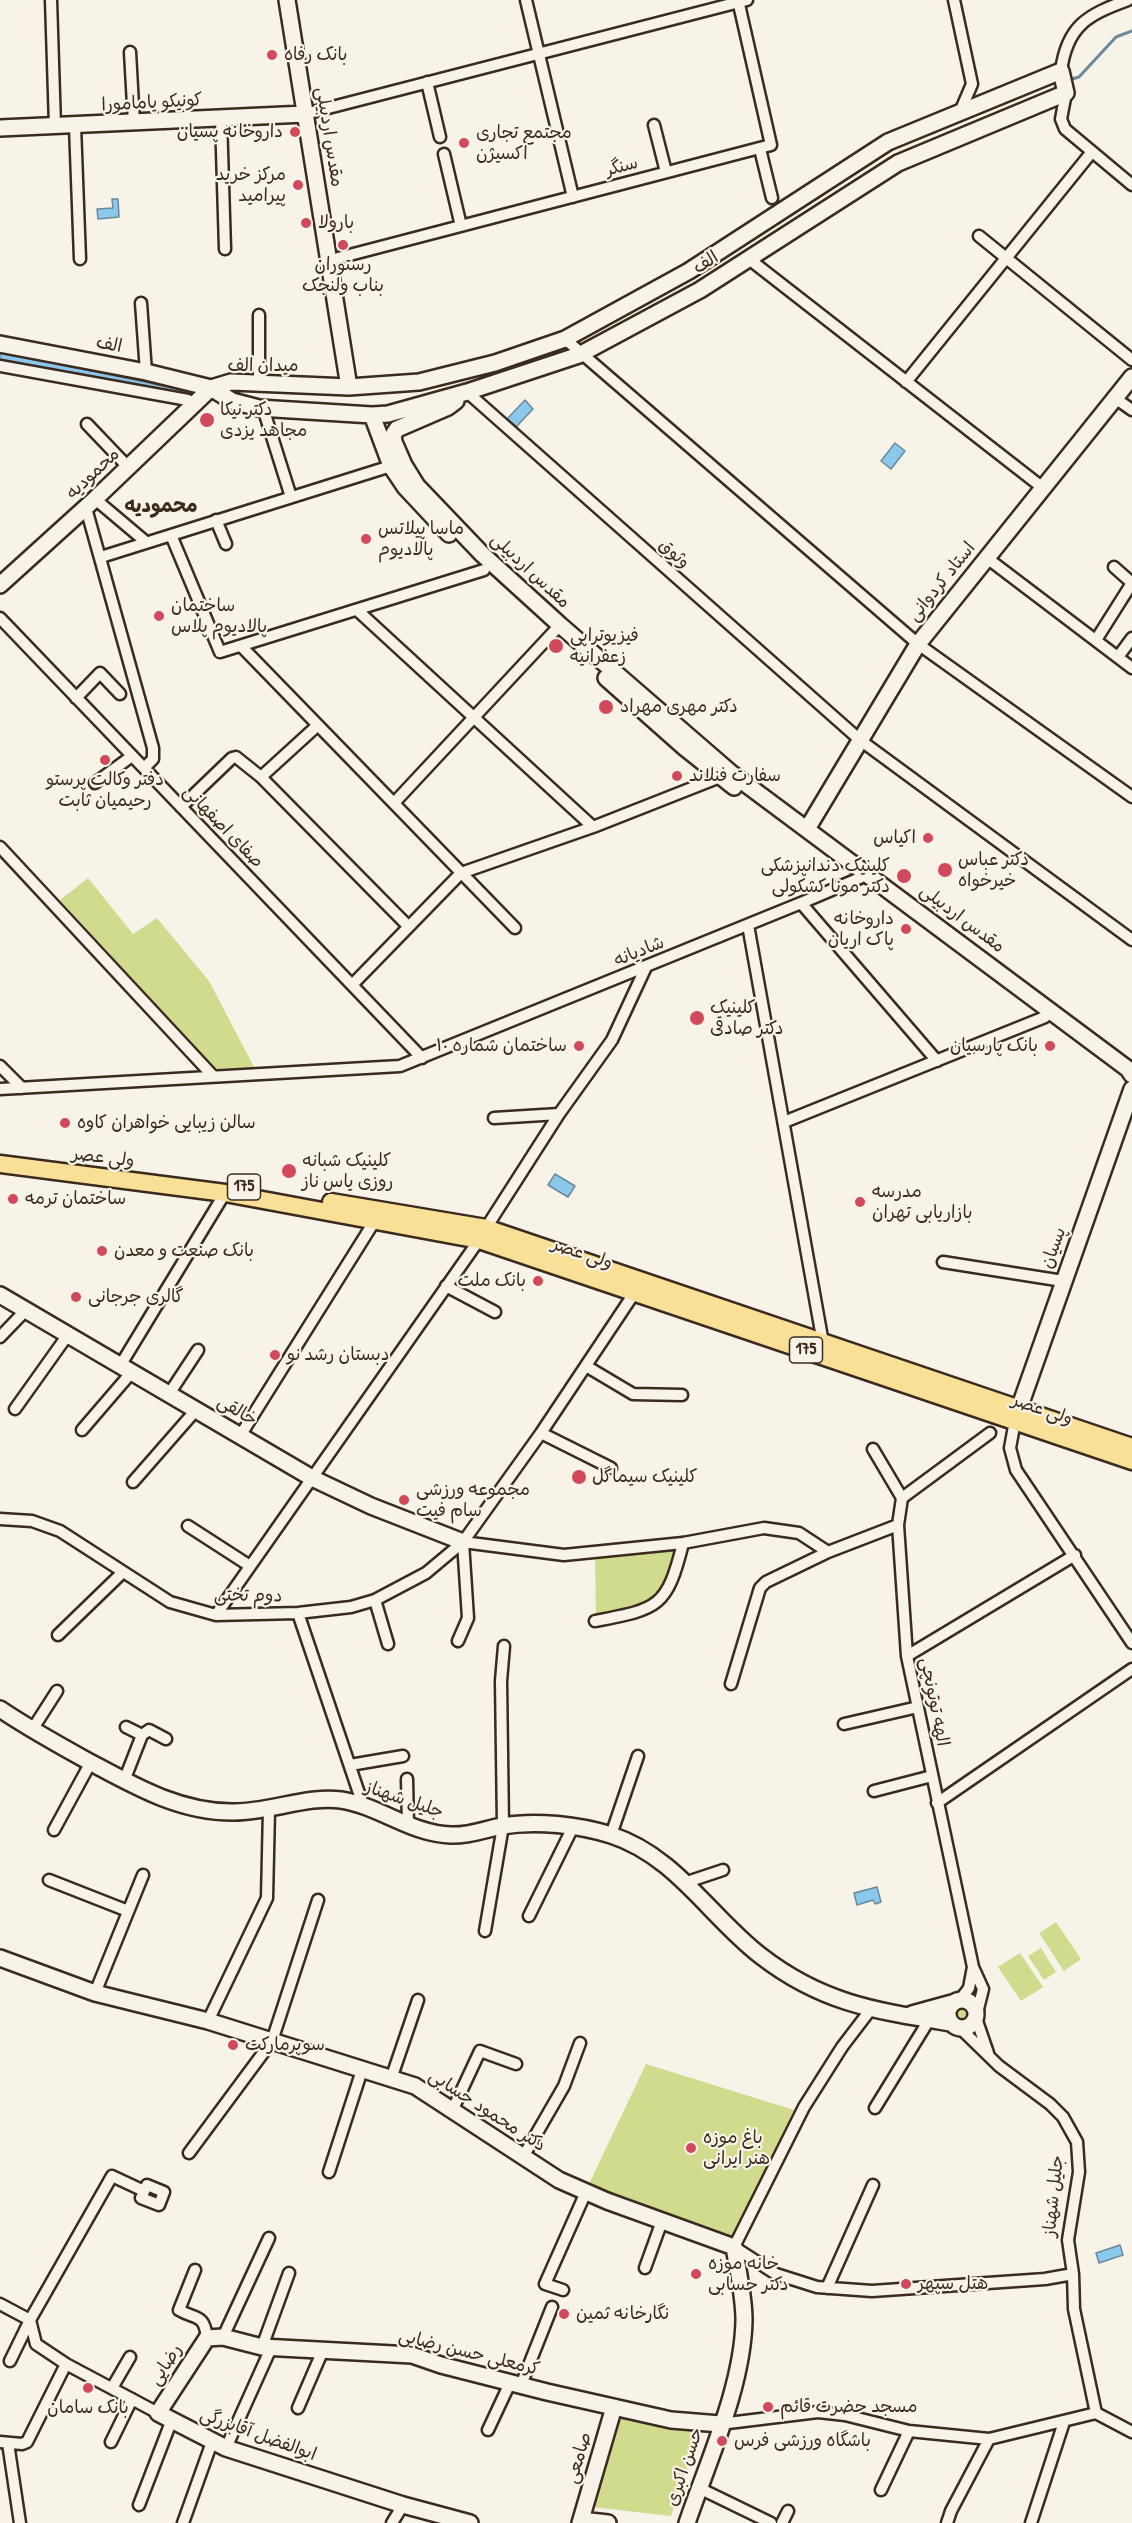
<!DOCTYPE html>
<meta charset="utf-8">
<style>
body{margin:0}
canvas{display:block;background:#f7f3e8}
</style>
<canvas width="1132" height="2523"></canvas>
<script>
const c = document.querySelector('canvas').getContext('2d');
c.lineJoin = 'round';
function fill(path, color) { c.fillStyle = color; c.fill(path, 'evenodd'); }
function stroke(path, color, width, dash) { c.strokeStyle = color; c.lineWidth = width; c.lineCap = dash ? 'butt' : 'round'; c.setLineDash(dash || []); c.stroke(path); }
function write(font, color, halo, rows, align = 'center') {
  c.font = font + ' "Patrick Hand","Playpen Sans Arabic",sans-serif'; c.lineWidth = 4.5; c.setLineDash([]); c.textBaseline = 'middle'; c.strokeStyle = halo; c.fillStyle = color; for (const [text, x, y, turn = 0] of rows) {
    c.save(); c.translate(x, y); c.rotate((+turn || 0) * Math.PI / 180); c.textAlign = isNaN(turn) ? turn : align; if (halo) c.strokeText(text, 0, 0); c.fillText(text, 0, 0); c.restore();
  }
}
fill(new Path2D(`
 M88,878L133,934L157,918L209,981L254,1067L216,1069L60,900Z
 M676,1548C663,1608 653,1604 596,1616L595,1557Z
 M1056,1922L1081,1959L1064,1971L1039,1933Z
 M1041,1948L1056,1972L1044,1980L1028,1956Z
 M1020,1953L1043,1987L1021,2001L998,1967Z
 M952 2014a11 11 0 1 1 22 0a11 11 0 1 1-22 0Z
 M646,2064L794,2110L731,2238L588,2186Z
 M619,2416L700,2428L671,2516L592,2507Z`), '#d0db8e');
const water = new Path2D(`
 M112,199H118L119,217L98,219L97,209L113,208Z
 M0,352L202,394L198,399L0,362Z
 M525,400L533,409L516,427L507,419Z
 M895,443L905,451L891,469L881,461Z
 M555,1174L575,1186L568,1197L548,1185Z
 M877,1887L881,1902L875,1904L873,1900L857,1905L854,1893Z
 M1120,2245L1123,2255L1099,2263L1096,2253Z`);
fill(water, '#8bc9ec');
stroke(water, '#6b899a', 1.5);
stroke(new Path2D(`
 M1072,79L1079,77L1116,37L1132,31`), '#6b899a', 3);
const street = new Path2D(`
 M51,0L55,126
 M526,0L573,197
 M954,0L972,84L960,112
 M130,52L134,123
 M1061,71C1067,26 1087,15 1128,0
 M427,82L440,137
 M1066,93L1061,119L1065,129L1132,185
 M305,114L747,0
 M221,118L225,249
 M654,125L666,172
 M75,126L80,259
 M760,149L772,198
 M444,154L461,226
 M979,236L1132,360
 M338,258L771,145L738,0
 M749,259L1043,488
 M141,303L146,372
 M259,315V383
 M565,339L918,644L1132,797
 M0,366L188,400
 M906,382L1091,153
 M467,392L860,740L1132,940
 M1115,398L1132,410
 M263,408L291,497
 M87,424L129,468
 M95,499L146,542
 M86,508L153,748V759L144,768
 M216,520L226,544
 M171,535L220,652L484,570
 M101,557L391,466
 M987,558L1132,668
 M357,610L593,827
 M0,618L422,1058
 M1096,640L1132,583L1114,567
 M242,647L515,928
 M1118,657L1132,638
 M76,698L100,673L120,694
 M261,777L318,725
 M95,783L132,756
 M394,803L560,625
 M181,807L232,758L236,757L261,777L408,926
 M0,847L213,1076
 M801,903L937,1061
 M748,925L823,1343
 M352,985L461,873L593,827L725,775
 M0,1066L22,1088
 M0,1089L400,1066L801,903L860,878L866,873
 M494,1118L559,1114
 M784,1122L1045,1017
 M486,1228L559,1114L612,1040L646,967
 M943,1262L1063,1281
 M446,1286L495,1312
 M0,1337L25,1311
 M120,1366L225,1193
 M586,1366L633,1394L682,1395
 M169,1394L198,1350
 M15,1409L67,1336
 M1015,1421L1010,1448L1016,1470L1132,1643
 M82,1430L131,1373
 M541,1433L611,1468
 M240,1436L374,1222
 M873,1449L902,1498
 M133,1482L196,1410
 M0,1519L32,1521L60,1531L170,1602L216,1615L298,1613L351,1607L375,1600L426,1573L463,1542L541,1433L635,1292
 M188,1526L250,1566
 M463,1542L564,1555L683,1543L764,1528L799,1533L828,1552
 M375,1600L388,1644
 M298,1613L363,1805
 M216,1615L479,1240
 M595,1621C658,1609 667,1608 683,1543
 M58,1635L122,1573
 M458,1641L468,1618L463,1542
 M907,1656L1075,1555
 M731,1684L760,1588L766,1582L828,1552L898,1525
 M844,1724L918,1707
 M126,1727L142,1735L149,1730L166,1739
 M32,1730L57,1691
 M350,1765L403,1756
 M407,1779L408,1826
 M124,1781L142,1735
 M874,1791L932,1776
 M937,1803L1132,1669
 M54,1830L91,1762
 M611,1835L638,1756
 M49,1880L128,1911
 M687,1882L723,1870
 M529,1916L573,1827
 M485,1931L503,1826L501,1681L504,1646
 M95,1993L143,1875
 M960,2000L969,1988L973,1967
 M871,2009L842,2047L804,2107L734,2247L776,2274L817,2287L872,2291L1045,2279L1073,2274
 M977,2013L983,1989L973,1967L907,1656L898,1525L902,1498L990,1433
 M976,2018L988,2053
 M208,2021L267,1898L269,1810
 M960,2028L999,2066L1050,2104L1063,2117L1077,2142L1079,2172L1068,2240L1073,2274L1074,2309L1096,2413
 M391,2079L418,2000
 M875,2108L929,2020
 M452,2111L480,2051L516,2064
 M189,2153L272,2041L318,1900
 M523,2157L564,2086L580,2043
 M329,2172L362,2070
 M147,2185L164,2192L159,2205L141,2198Z
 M645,2268L662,2221
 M195,2270L179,2310C196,2320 204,2313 207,2338
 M827,2288L873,2185
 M563,2290L545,2284L586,2192
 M0,2304L30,2320L36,2344L66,2364L158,2413
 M223,2337L269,2238
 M262,2347L289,2273
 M10,2361L30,2320L112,2176L144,2191
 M521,2385L552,2307
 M112,2388L130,2357
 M298,2408L323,2350
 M720,2424L818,2412L845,2415L909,2431L989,2439L1096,2413L1132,2432
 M488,2430L510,2383
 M0,2442L22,2444L27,2442L66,2364
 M111,2442L132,2399
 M8,2443L20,2523
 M226,2448L271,2348
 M699,2488L771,2523
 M881,2490L909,2431
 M139,2505L171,2422
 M183,2523L212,2442
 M392,2523L403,2505
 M782,2523L788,2511
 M947,2523L951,2511L989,2439
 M1031,2523L1064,2422`);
const secondary = new Path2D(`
 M287,0L349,387
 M0,128L305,114
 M0,344L146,372L211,388L232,401L259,408L372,415L388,414L467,392L579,355L700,290L898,163L1066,93L1061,71L888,142L689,271L565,339L495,363L419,382L349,387L231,382L211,388L95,499L0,585
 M456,401L448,407L397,429L393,435L394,442L404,465L417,486L482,554L560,625L731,773L1128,1069L1132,1075
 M372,415L391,466L405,487L449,534
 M606,678L685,748L734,787
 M807,829L918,644L1132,377
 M0,1295L312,1478L371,1506L463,1542
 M1015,1420L1132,1089
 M0,1709C28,1728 57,1744 86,1760C133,1785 178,1812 232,1812C268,1813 308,1795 341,1800C380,1806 411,1834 451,1835C469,1836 485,1829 502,1826C536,1820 579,1825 611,1835C676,1856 710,1917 761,1956C823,2004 877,2011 951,2023
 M0,1958L95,1993L208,2021L415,2086L559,2180L607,2201L734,2247C738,2271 744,2296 744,2320C743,2386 708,2461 687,2523
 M948 2014a14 14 0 1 1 28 0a14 14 0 1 1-28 0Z
 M912,2014L952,2003
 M581,2520L608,2523
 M470,2523L403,2505L226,2448L158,2413L207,2338L223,2337L262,2347L412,2355L441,2365L547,2392L671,2420L720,2424
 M580,2523L614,2407`);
const primary = new Path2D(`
 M0,1164L225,1193L479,1240L1132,1461
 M331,1202L486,1228L1132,1447`);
stroke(street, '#3b2a1e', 15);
stroke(secondary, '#3b2a1e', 20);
stroke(primary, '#3b2a1e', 21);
stroke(street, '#f7f3e8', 10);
stroke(secondary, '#f7f3e8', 15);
stroke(primary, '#fadf96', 16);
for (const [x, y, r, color] of [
 [272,55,6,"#d1495b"],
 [295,132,6,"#d1495b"],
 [464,143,6,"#d1495b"],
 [298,185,6,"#d1495b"],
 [306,223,6,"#d1495b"],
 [343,245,6,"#d1495b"],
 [207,420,8,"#d1495b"],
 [366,539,6,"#d1495b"],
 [159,616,6,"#d1495b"],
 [556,646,8,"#d1495b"],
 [606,707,8,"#d1495b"],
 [105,760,6,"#d1495b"],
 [677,776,6,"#d1495b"],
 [928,838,6,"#d1495b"],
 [945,870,8,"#d1495b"],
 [904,876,8,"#d1495b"],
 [906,929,6,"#d1495b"],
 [697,1018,8,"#d1495b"],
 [579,1046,6,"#d1495b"],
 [1050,1046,6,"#d1495b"],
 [65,1123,6,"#d1495b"],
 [289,1171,8,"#d1495b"],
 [13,1199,6,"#d1495b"],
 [860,1202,6,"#d1495b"],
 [102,1251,6,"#d1495b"],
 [538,1281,6,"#d1495b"],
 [76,1297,6,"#d1495b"],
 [275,1355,6,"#d1495b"],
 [579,1477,8,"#d1495b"],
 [404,1500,6,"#d1495b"],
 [233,2045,6,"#d1495b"],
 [691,2148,6,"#d1495b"],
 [696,2274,6,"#d1495b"],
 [906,2284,6,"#d1495b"],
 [564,2314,6,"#d1495b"],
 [88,2388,6,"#d1495b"],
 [768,2407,6,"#d1495b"],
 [722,2441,6,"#d1495b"]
]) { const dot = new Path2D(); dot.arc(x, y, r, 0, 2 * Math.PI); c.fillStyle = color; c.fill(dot); stroke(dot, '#f7f3e8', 2); }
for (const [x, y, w] of [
 [244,1187,33],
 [806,1350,33]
]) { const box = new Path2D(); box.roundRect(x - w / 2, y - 13, w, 26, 4.5); c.fillStyle = '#f7f3e8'; c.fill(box); stroke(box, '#3b2a1e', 1.5); }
write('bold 16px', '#3b2a1e', null, [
 ["175",244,1187],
 ["175",806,1350]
]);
write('18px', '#3b2a1e', '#f7f3e8', [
 ["بانک رفاه",284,55],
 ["داروخانه پسیان",283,132,"right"],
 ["مجتمع تجاری",476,133],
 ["اکسیژن",476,154],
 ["مرکز خرید",286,175,"right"],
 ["پیرامید",286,196,"right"],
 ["بارولا",318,223],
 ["رستوران",343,265,"center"],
 ["بناب ولنجک",343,286,"center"],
 ["دکتر نیکا",220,410],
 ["مجاهد یزدی",220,431],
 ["ماسا پیلاتس",378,529],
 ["پالادیوم",378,550],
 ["ساختمان",171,606],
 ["پالادیوم پلاس",171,627],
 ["فیزیوتراپی",570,636],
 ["زعفرانیه",570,657],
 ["دکتر مهری مهراد",620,707],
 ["سفارت فنلاند",689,776],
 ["دفتر وکالت پرستو",105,780,"center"],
 ["رحیمیان ثابت",105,801,"center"],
 ["اکیاس",916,838,"right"],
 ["دکتر عباس",958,860],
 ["خیرخواه",958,881],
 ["کلینیک دندانپزشکی",890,866,"right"],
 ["دکتر مونا کشکولی",890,887,"right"],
 ["داروخانه",894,919,"right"],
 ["پاک اریان",894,940,"right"],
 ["کلینیک",710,1008],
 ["دکتر صادقی",710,1029],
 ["ساختمان شماره ۱۰",567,1046,"right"],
 ["بانک پارسیان",1038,1046,"right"],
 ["سالن زیبایی خواهران کاوه",77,1123],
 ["کلینیک شبانه",302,1161],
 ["روزی یاس ناز",302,1182],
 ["مدرسه",872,1192],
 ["بازاریابی تهران",872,1213],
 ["ساختمان ترمه",25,1199],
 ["بانک صنعت و معدن",114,1251],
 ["بانک ملت",526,1281,"right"],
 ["گالری جرجانی",88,1297],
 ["دبستان رشد نو",287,1355],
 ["کلینیک سیماگل",592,1477],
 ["مجموعه ورزشی",416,1490],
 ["سام فیت",416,1511],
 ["سوپرمارکت",245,2045],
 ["باغ موزه",703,2138],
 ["هنر ایرانی",703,2159],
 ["خانه موزه",708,2264],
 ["دکتر حسابی",708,2285],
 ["هتل سپهر",918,2284],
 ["نگارخانه ثمین",576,2314],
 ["مسجد حضرت قائم",780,2407],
 ["بانک سامان",88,2408,"center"],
 ["باشگاه ورزشی فرس",734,2441]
], 'left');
write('18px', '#3b2a1e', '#f7f3e8', [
 ["کونیکو یامامورا",152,103,-3],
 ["مقدس اردبیلی",329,137,81],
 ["سنگر",622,167,-15],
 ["الف",706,263,-32],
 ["الف",109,345,11],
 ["میدان الف",263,366],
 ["محمودیه",93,474,-43],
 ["وثوق",674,554,42],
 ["مقدس اردبیلی",530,571,43],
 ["استاد کردوانی",942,582,-51],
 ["صفای اصفهانی",223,827,46],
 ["مقدس اردبیلی",962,919,37],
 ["شادیانه",639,952,-22],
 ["ولی عصر",103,1158,7],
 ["پسیان",1054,1248,-70],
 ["ولی عصر",582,1254,19],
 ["ولی عصر",1042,1410,19],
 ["خالقی",237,1411,30],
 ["دوم تختی",248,1596,1],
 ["الهه توتونچی",934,1702,79],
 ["جلیل شهناز",404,1800,19],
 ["دکتر محمود حسابی",487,2111,33],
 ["جلیل شهناز",1054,2196,-84],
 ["کرمعلی حسن رضایی",469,2353,14],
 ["رضایی",166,2365,-57],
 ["ابوالفضل آقابزرگی",258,2435,20],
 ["صامعی",579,2458,-74],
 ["حسن اکبری",685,2467,-71]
]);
write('bold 20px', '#3b2a1e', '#f7f3e8', [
 ["محمودیه",161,507]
]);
</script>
